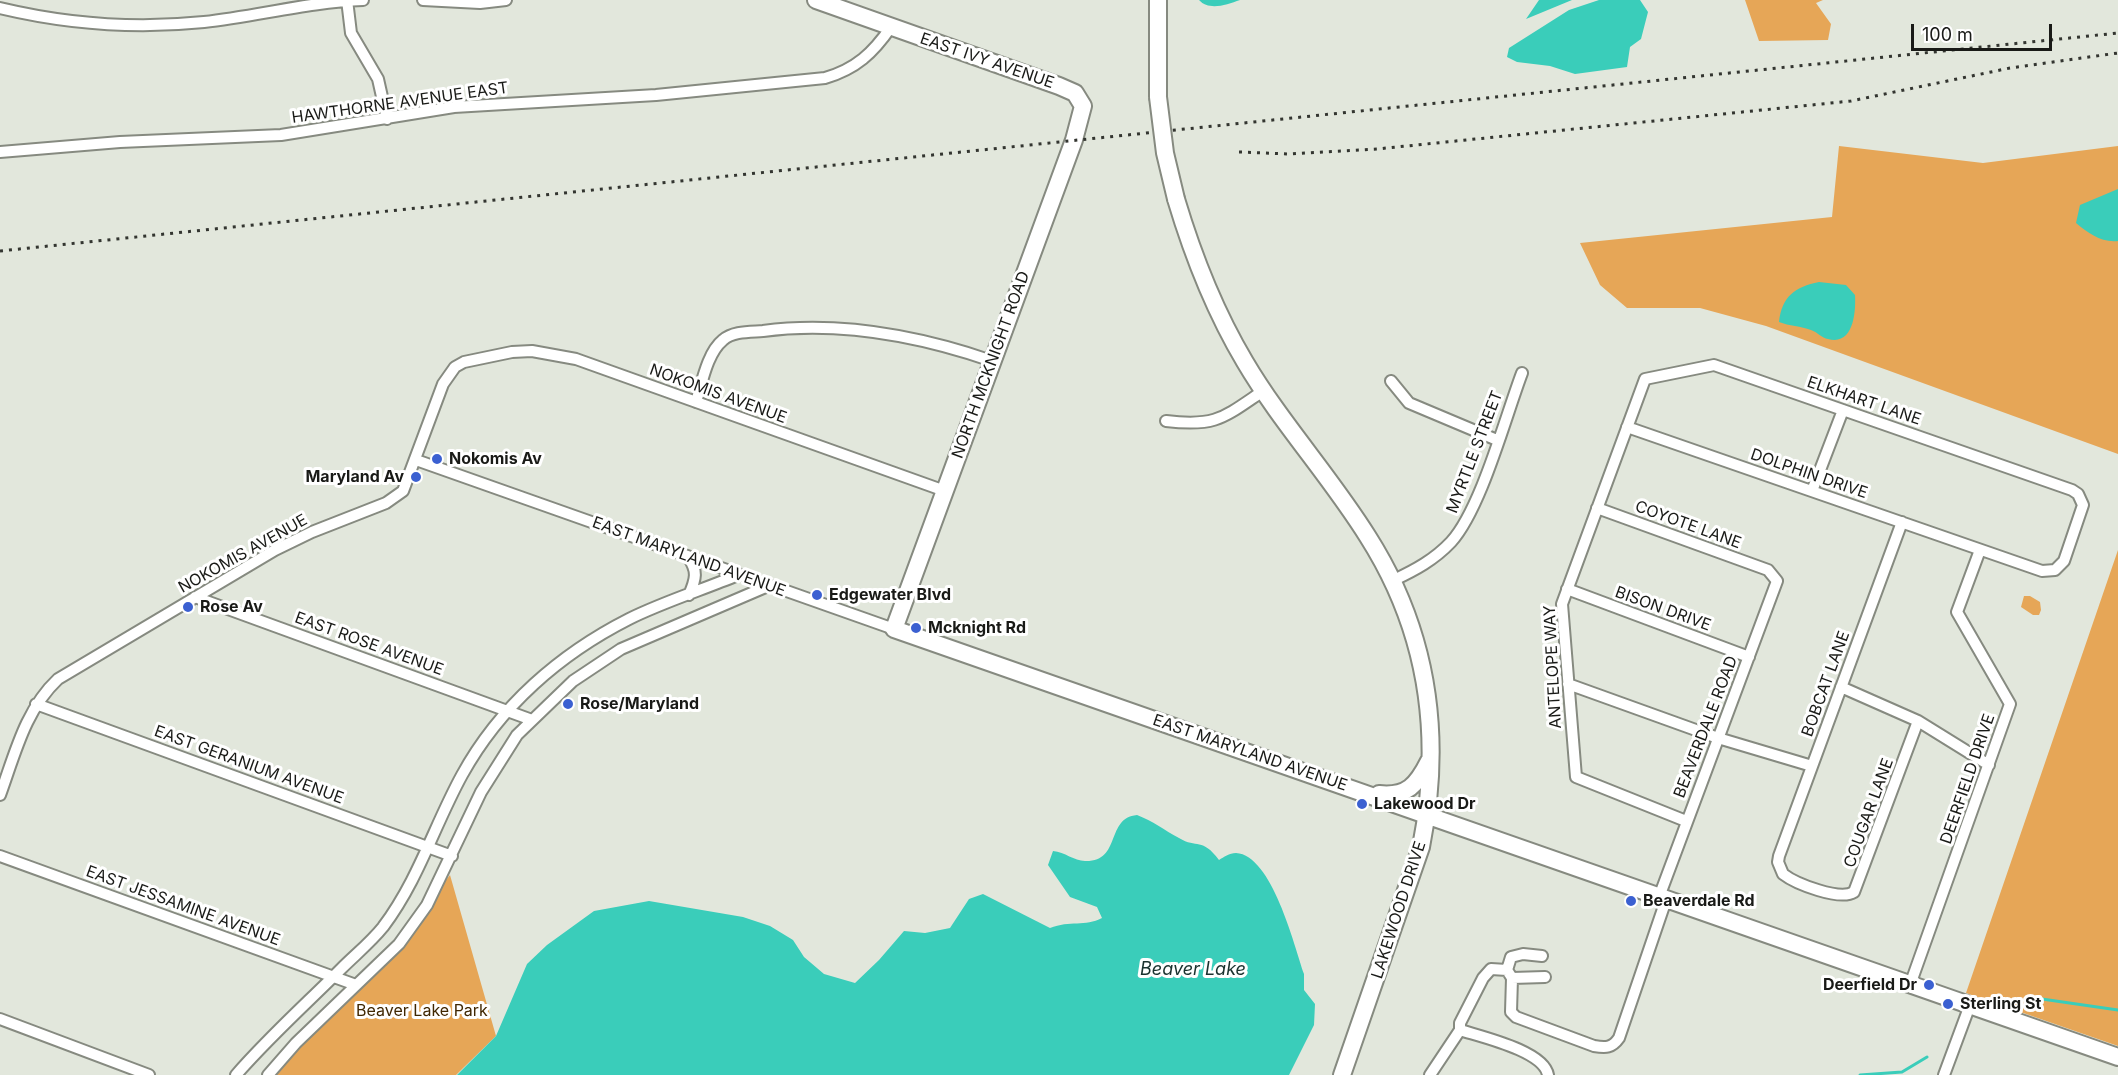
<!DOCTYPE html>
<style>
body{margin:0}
#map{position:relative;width:2118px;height:1075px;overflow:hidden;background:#e2e7dc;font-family:Inter,sans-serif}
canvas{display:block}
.scale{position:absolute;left:1911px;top:24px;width:141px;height:27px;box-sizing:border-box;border:3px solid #191a17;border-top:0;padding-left:8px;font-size:18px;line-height:21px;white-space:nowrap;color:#191a17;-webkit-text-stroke:4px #fff;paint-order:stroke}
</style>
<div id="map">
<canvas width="2118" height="1075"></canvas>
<div class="scale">100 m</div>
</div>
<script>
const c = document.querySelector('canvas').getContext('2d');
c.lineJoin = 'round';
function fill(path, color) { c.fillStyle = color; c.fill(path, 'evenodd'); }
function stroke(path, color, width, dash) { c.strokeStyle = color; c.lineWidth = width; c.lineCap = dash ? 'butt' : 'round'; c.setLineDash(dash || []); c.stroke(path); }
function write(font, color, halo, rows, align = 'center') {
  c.font = font + ' Inter,sans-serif'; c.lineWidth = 6; c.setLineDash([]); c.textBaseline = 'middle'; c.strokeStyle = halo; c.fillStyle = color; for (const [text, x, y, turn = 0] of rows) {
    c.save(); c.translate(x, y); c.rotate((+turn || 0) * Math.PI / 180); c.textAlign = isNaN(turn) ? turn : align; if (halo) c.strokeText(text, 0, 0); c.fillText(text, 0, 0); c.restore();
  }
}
fill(new Path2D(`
 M1745,0H1823L1816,3L1831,24L1828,40L1759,41Z
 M1839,146L1983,163L2118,146V454L1766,326L1700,308H1627L1600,285L1580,243L1832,217Z
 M2118,550V1046L1966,993Z
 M2024,596H2030L2040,602L2041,610L2039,615H2033L2021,607Z
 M450,875L496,1036L456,1075H268C331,1011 395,947 450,875Z`), '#e6a657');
fill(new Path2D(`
 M1199,0H1240C1226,5 1209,11 1199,0Z
 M1539,0H1572L1526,19Z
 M1599,0H1640L1648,12L1641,39L1630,47L1627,67L1575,74L1550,66L1517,62L1507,57L1509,48L1569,10Z
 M2118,189V241C2102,243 2088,233 2076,223L2080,205Z
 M1819,282L1846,285L1855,295C1856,311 1854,346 1828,339C1822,338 1817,332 1811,330C1801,326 1789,326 1779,322C1782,296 1795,287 1819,282Z
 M1137,815C1153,821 1164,830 1179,838C1197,849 1202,837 1219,860C1224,857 1229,853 1236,853C1272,855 1294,945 1304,974V990L1315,1004L1314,1025L1289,1075H457L496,1036L527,964L547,945L594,911L649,901L743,917L770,926L793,940L804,957L824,974L855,983L879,960L904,931L925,933L950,928L969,899L983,894L1050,928C1070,920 1085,927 1102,918L1097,907L1070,897L1048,865L1053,851C1065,852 1074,861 1085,861C1122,862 1105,818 1137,815Z`), '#3acdba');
stroke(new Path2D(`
 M2035,998L2118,1010
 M1860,1075L1902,1072L1927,1057`), '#3acdba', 3);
const street = new Path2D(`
 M347,0L351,33L378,79L387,119
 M423,0L480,3L506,0
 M0,8C67,24 136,29 204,22C258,16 309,2 363,0
 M0,152L120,142L281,135L454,107L656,95L825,78C856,69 873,53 891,27
 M1391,381L1409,403L1497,440
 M696,402C702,383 707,353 723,340C733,331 750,332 763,331C840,321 919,336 992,361
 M1166,421C1216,427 1223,418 1263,391
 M1627,427L2042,571L2055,570L2064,561L2083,505L2078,494L2072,490L1714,365L1645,379L1562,604L1576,777L1686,821
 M416,460L894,629
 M1812,491L1843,410
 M1597,508L1768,570L1777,581L1659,897
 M1902,522L1779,856L1778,862L1783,874C1796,884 1840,901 1854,892L1918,721
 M688,557C698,571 696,579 689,595
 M1394,580C1415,570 1434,560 1451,542C1481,509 1505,418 1522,373
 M1567,589L1749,657
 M195,597L532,720
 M1568,684L1718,738L1812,766
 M1841,687L1918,721L1989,765
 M36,704L452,856
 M0,795C15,754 25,710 58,679L275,550L312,532L386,503L403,491L443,384L455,367L464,362L512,352L532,351L576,359L945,491
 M0,856L356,985
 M1507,970L1511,957L1523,954L1542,956
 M1512,978L1545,977
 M1910,985L2010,704L1957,612L1980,550
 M0,1019L149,1075
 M1460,1030V1023L1483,978L1491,969L1507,970L1512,978L1511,1012L1516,1017L1594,1046C1606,1048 1612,1048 1619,1038L1666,900
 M236,1075C269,1037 306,1004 341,969C355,955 371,942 383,927C419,879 434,826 462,775C500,706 560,654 629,619C663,602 702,590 738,575
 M268,1075L296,1043L399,944L427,905L481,792L517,735L573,681L621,649L768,586
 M1430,1075L1460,1030C1482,1037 1544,1051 1548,1075
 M1944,1075L1970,1005`);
const secondary = new Path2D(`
 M816,0L1059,86L1075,93L1083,106L1074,140L894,629L2118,1057
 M1158,97V0
 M1176,199C1193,256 1214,310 1245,362C1281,423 1330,476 1368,537C1429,633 1443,736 1421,847L1342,1075
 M1379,794C1407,797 1417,785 1429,761`);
stroke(street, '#868a80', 14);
stroke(secondary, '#868a80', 20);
stroke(street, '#fff', 10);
stroke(secondary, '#fff', 16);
stroke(new Path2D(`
 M1239,152L1288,154L1377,149L1851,101L2010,68L2118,53
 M0,251L2118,33`), '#333530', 3, [3, 6]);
const secondaryBridge = new Path2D(`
 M1158,97L1165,153L1176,199`);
stroke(secondaryBridge, '#868a80', 20, []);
stroke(secondaryBridge, '#fff', 16);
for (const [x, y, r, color] of [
 [437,459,6,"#3b60d1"],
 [416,477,6,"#3b60d1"],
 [817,595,6,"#3b60d1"],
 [188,607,6,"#3b60d1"],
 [916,628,6,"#3b60d1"],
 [568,704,6,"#3b60d1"],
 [1362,804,6,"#3b60d1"],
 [1631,901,6,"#3b60d1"],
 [1929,985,6,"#3b60d1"],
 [1948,1004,6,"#3b60d1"]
]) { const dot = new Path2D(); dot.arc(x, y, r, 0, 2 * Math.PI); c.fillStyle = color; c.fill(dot); stroke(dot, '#fff', 2); }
write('16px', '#191a17', '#fff', [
 ["EAST IVY AVENUE",987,61,19],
 ["HAWTHORNE AVENUE EAST",400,103,-8],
 ["NORTH MCKNIGHT ROAD",991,365,-70],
 ["NOKOMIS AVENUE",718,394,20],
 ["ELKHART LANE",1864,401,19],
 ["MYRTLE STREET",1475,452,-69],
 ["DOLPHIN DRIVE",1809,474,19],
 ["COYOTE LANE",1688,525,20],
 ["NOKOMIS AVENUE",243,554,-29],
 ["EAST MARYLAND AVENUE",689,557,20],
 ["BISON DRIVE",1663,609,20],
 ["EAST ROSE AVENUE",369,644,20],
 ["ANTELOPE WAY",1553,667,-93],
 ["BOBCAT LANE",1826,684,-70],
 ["BEAVERDALE ROAD",1706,727,-69],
 ["EAST MARYLAND AVENUE",1250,753,19],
 ["EAST GERANIUM AVENUE",249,765,20],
 ["DEERFIELD DRIVE",1968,779,-71],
 ["COUGAR LANE",1869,813,-70],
 ["EAST JESSAMINE AVENUE",183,906,20],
 ["LAKEWOOD DRIVE",1399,910,-72]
]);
write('bold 16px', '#191a17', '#fff', [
 ["Nokomis Av",449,459],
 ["Maryland Av",404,477,"right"],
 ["Edgewater Blvd",829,595],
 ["Rose Av",200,607],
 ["Mcknight Rd",928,628],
 ["Rose/Maryland",580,704],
 ["Lakewood Dr",1374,804],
 ["Beaverdale Rd",1643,901],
 ["Deerfield Dr",1917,985,"right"],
 ["Sterling St",1960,1004]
], 'left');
write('16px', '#402702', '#fff', [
 ["Beaver Lake Park",422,1011]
]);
write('italic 18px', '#1b322f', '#fff', [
 ["Beaver Lake",1193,970]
]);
</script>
